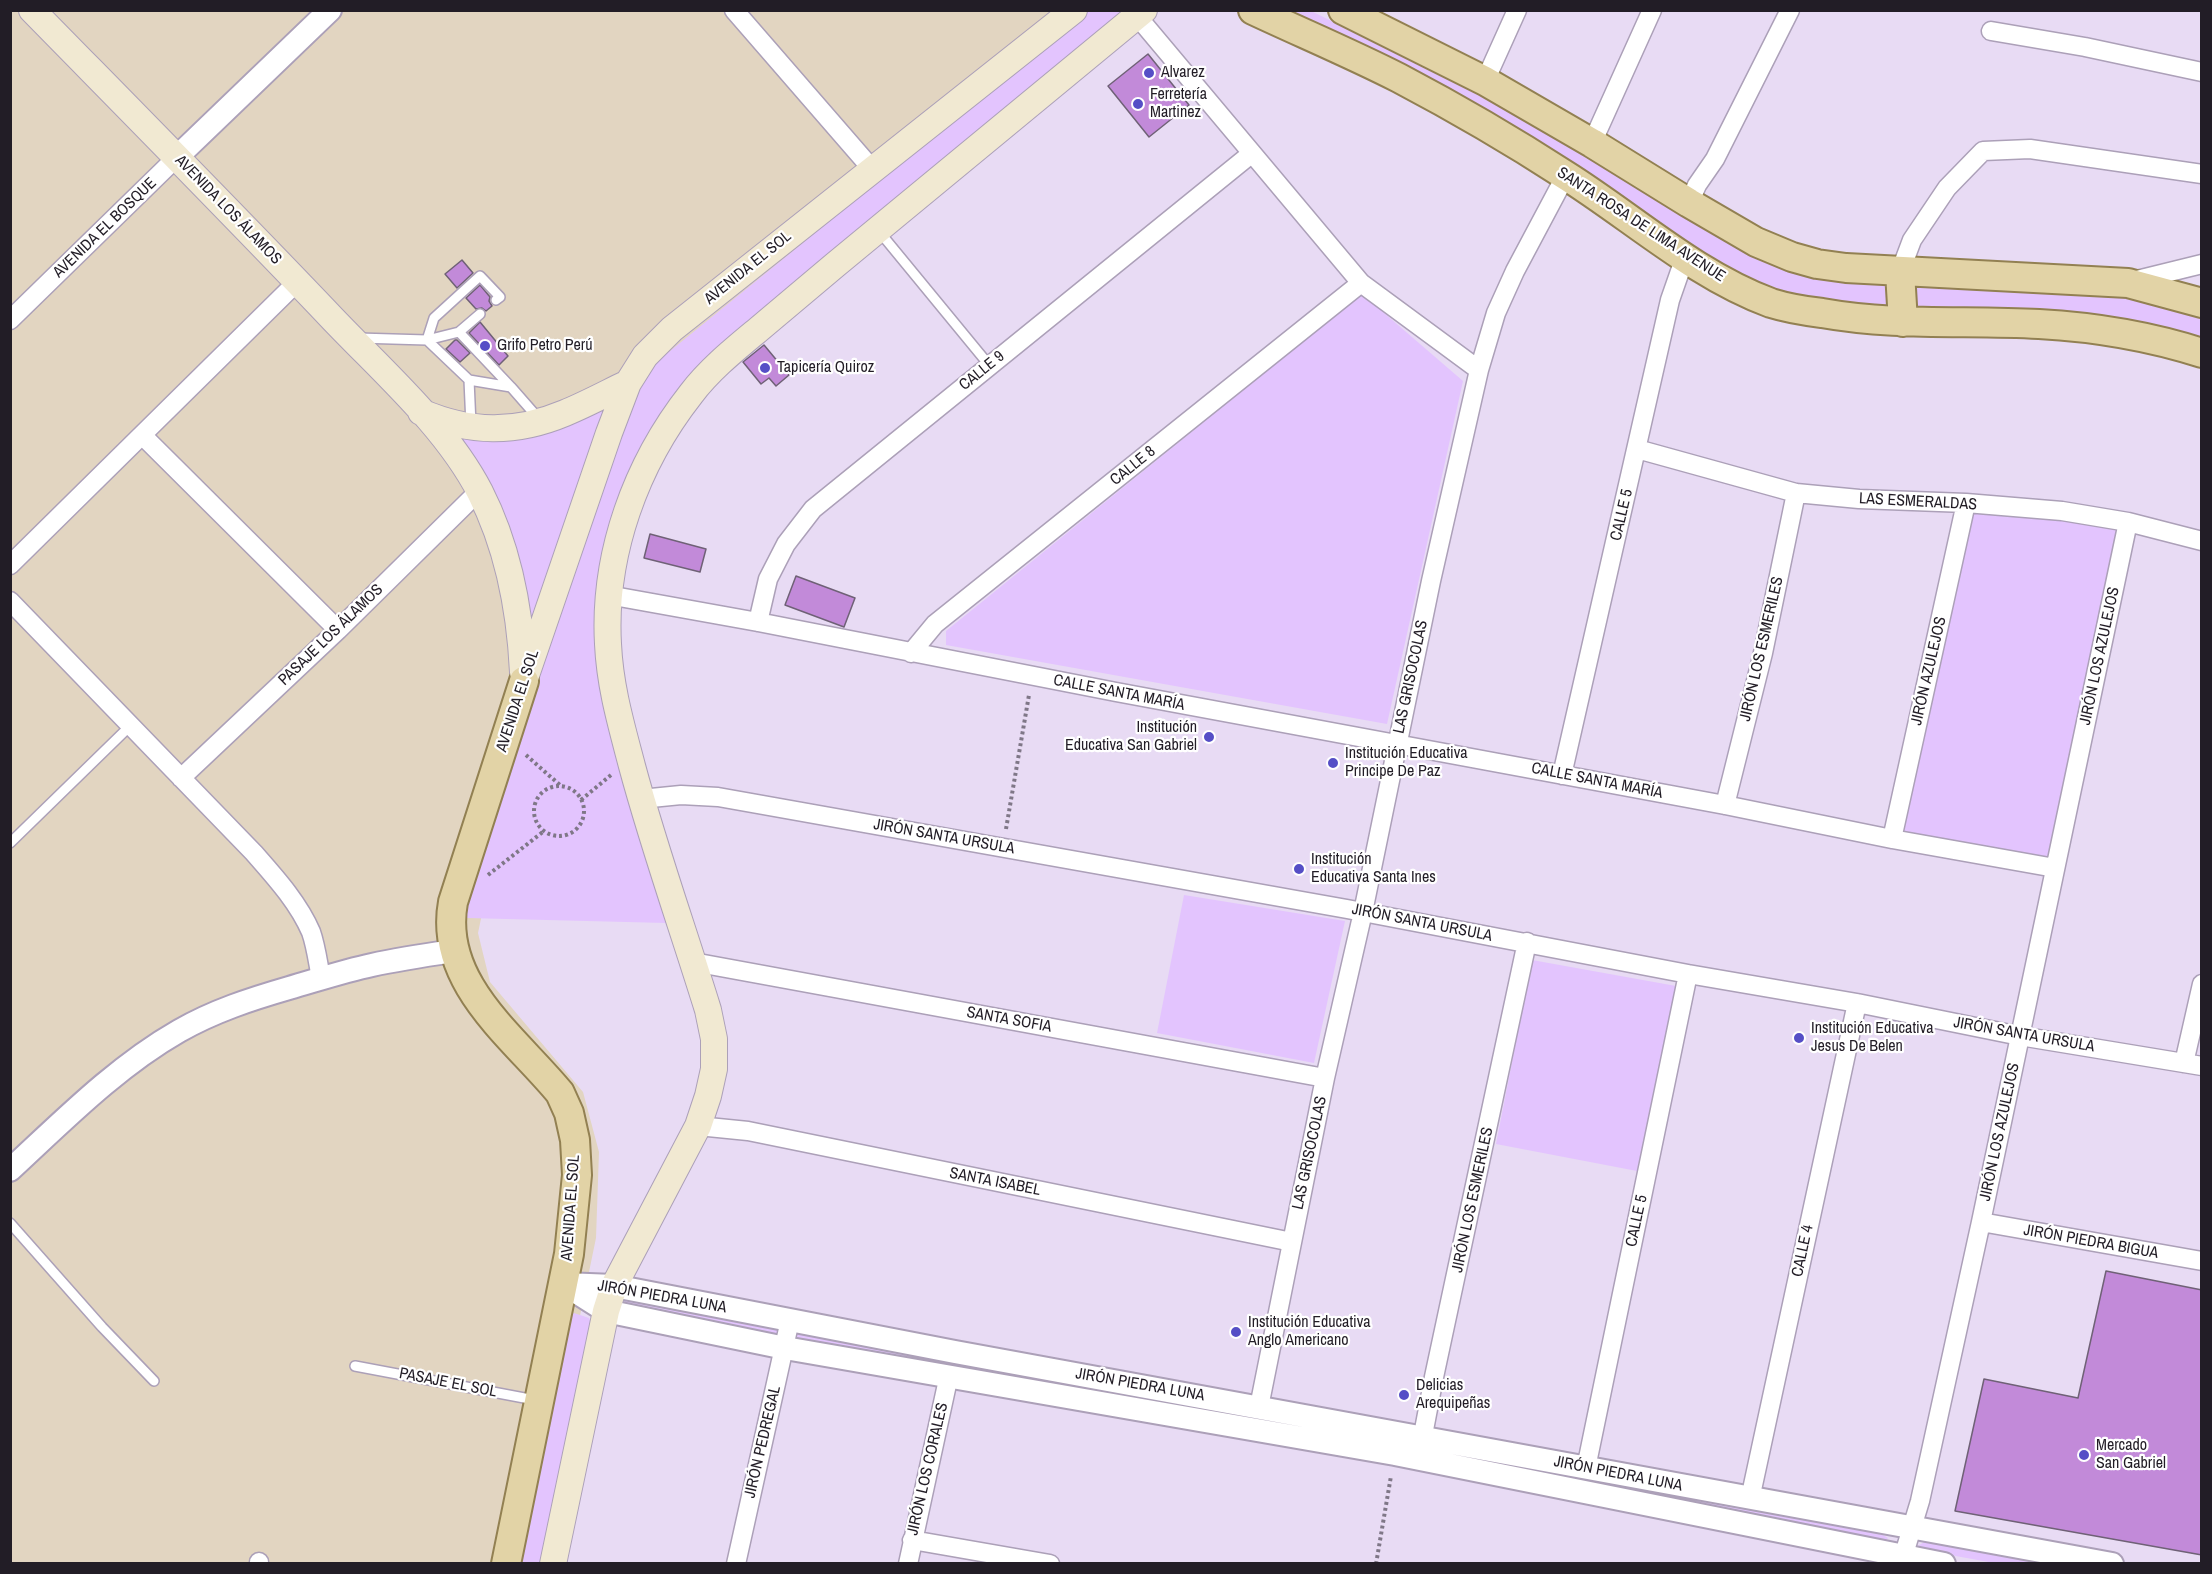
<!DOCTYPE html>
<meta charset="utf-8">
<style>
body{margin:0}
#map{position:relative;width:2212px;height:1574px;overflow:hidden;background:#e8dbf4;font-family:"Archivo Narrow",sans-serif}
canvas{display:block}
.frame{position:absolute;inset:0;border:12px solid #221d26;pointer-events:none}
</style>
<div id="map">
<canvas width="2212" height="1574"></canvas>
<div class="frame"></div>
</div>
<script>
const c = document.querySelector('canvas').getContext('2d');
c.lineJoin = 'round';
function fill(path, color) { c.fillStyle = color; c.fill(path, 'evenodd'); }
function stroke(path, color, width, dash) { c.strokeStyle = color; c.lineWidth = width; c.lineCap = dash ? 'butt' : 'round'; c.setLineDash(dash || []); c.stroke(path); }
function write(font, color, halo, rows, align = 'center') {
  c.font = font + ' "Archivo Narrow",sans-serif'; c.lineWidth = 4.5; c.setLineDash([]); c.textBaseline = 'middle'; c.strokeStyle = halo; c.fillStyle = color; for (const [text, x, y, turn = 0] of rows) {
    c.save(); c.translate(x, y); c.rotate((+turn || 0) * Math.PI / 180); c.textAlign = isNaN(turn) ? turn : align; if (halo) c.strokeText(text, 0, 0); c.fillText(text, 0, 0); c.restore();
  }
}
fill(new Path2D(`
 M11,11H1107L722,327L504,808L478,933L490,982L583,1092L599,1152L596,1238L529,1563L11,1564Z`), '#e2d5c1');
fill(new Path2D(`
 M1088,11H1131L712,356L601,567L666,923L467,918L458,906L634,399L654,364Z
 M1270,11H1311L1500,103L1734,247L1767,262L1885,283L1893,291L1892,307L1860,309L1759,288Z
 M1914,286L2105,294L2161,302L2201,314V341L1911,308Z
 M1362,294L1463,381L1387,724L946,645V631Z
 M602,406L605,412L529,631L453,436Z
 M1973,508L2118,523L2047,859L1902,832Z
 M1184,895L1345,921L1314,1063L1157,1033Z
 M1532,960L1676,986L1637,1171L1496,1144Z
 M626,1296L1883,1535L1888,1538L1885,1542L623,1307Z
 M574,1313L589,1318L593,1326L543,1563L512,1564L564,1319Z
 M1940,1541L2055,1563H1994L1923,1550L1918,1546L1924,1542Z`), '#e3c4fe');
const building = new Path2D(`
 M1148,54L1189,105L1149,137L1108,86Z
 M462,260L473,273L457,288L445,274Z
 M480,285L490,297L489,301L492,306L486,311L482,308L476,309L466,298Z
 M480,322L508,356L499,365L469,333Z
 M455,340H457L470,353L460,362L446,349Z
 M764,345L789,375L776,386L769,378L761,384L743,362Z
 M650,534L706,549L700,572L644,558Z
 M796,576L855,598L844,627L785,605Z
 M2106,1271L2202,1290V1555L1955,1511L1984,1379L2078,1398Z`);
fill(building, '#c28ad9');
stroke(building, '#6f6176', 1.5);
const service = new Path2D(`
 M878,230L989,365
 M459,332L480,314
 M358,338L427,340L469,380L471,425
 M427,340L434,318L480,276L500,297L496,300
 M427,340L459,332L511,387
 M469,380L511,387L539,419
 M10,843L130,726
 M10,1223L102,1327L154,1381
 M355,1366L535,1400`);
const minor = new Path2D(`
 M734,10L872,169
 M1137,16L1361,283L1479,370
 M1991,31L2085,47L2202,72
 M1485,81L1517,10
 M1592,143L1652,10
 M1689,203L1697,185L1715,159L1790,10
 M1900,272L1912,240L1947,188L1983,151L2030,149L2202,174
 M2133,281L2202,264
 M10,320L177,157
 M143,436L338,630
 M1637,449L1796,493L1859,499L1966,503L2062,511L2128,522L2202,541
 M10,565L297,282
 M608,595L758,622L1116,692L1725,805L1892,839L2055,868
 M10,601L254,853C275,877 298,902 311,932C316,946 318,963 321,978
 M758,622L768,579L786,544L813,509L1251,154
 M911,653L935,624L1361,283
 M1562,775L1670,300L1685,257
 M181,778L338,630L479,491
 M641,799L681,795L718,797L1347,909L1688,974L1857,1003L2020,1036L2202,1066
 M1725,805L1763,653L1796,493
 M1892,839L1966,503
 M693,962L1325,1078
 M2184,1063L2202,984
 M698,1126L748,1131L1292,1242
 M1981,1222L2202,1261
 M1259,1407L1325,1078L1363,912L1431,581L1479,370L1496,313L1515,271L1566,175
 M1420,1451L1434,1377L1527,942
 M1586,1468L1688,974
 M1750,1499L1857,1003
 M912,1540L1050,1564
 M259,1564V1562
 M736,1564L790,1320
 M908,1564L949,1375
 M1901,1564L1920,1501L1981,1222L2128,522`);
const tertiary = new Path2D(`
 M177,157L330,10
 M10,1170C63,1121 116,1067 179,1031C214,1011 251,999 289,988C317,980 344,971 372,965C399,959 426,955 453,951
 M564,1284L614,1286L955,1352L2112,1564
 M565,1285L606,1311L785,1348L1395,1454L1944,1564`);
const secondary = new Path2D(`
 M32,10C132,112 232,213 330,316C381,370 446,426 480,492C508,547 520,610 523,672
 M421,412C470,433 515,434 565,413C587,404 607,393 628,383
 M524,681L609,433L628,383L645,356L672,329L1074,10
 M553,1564L606,1311L614,1286L698,1126L708,1096L714,1069V1039L708,1010C683,929 654,848 632,766C621,724 610,687 608,644C603,554 636,464 691,394C710,369 735,349 759,329C784,308 810,286 835,265C938,180 1041,95 1144,10`);
const primary = new Path2D(`
 M1253,10C1302,33 1352,54 1399,78C1456,108 1511,140 1565,175C1632,217 1695,275 1771,303C1787,308 1805,311 1822,313C1894,326 1966,320 2039,324C2094,327 2149,336 2202,353
 M1343,10L1485,81L1592,143L1689,203L1756,242L1792,257L1817,264L1846,268L2128,283L2202,303
 M1900,272L1903,322
 M506,1564L569,1254L577,1175L575,1140L569,1113L560,1093C514,1037 438,983 453,902L524,681`);
stroke(service, '#aca0b8', 12);
stroke(minor, '#aca0b8', 21);
stroke(tertiary, '#aca0b8', 26);
stroke(secondary, '#aca0b8', 28);
stroke(primary, '#928052', 32);
stroke(new Path2D(`
 M526,755L561,786
 M534 811a25 25 0 1 1 50 0a25 25 0 1 1-50 0Z
 M581,800L611,775
 M1006,829L1029,695
 M488,875L544,831
 M1376,1564L1391,1476`), '#7f7787', 4, [3, 3]);
stroke(service, '#fff', 9);
stroke(minor, '#fff', 18);
stroke(tertiary, '#fff', 22);
stroke(secondary, '#f1e9d2', 26);
stroke(primary, '#e2d3a6', 28);
for (const [x, y, r, color] of [
 [1149,73,6,"#554ec6"],
 [1138,104,6,"#554ec6"],
 [485,346,6,"#554ec6"],
 [765,368,6,"#554ec6"],
 [1209,737,6,"#554ec6"],
 [1333,763,6,"#554ec6"],
 [1299,869,6,"#554ec6"],
 [1799,1038,6,"#554ec6"],
 [1236,1332,6,"#554ec6"],
 [1404,1395,6,"#554ec6"],
 [2084,1455,6,"#554ec6"]
]) { const dot = new Path2D(); dot.arc(x, y, r, 0, 2 * Math.PI); c.fillStyle = color; c.fill(dot); stroke(dot, '#fff', 2); }
write('16px', '#221d26', '#fff', [
 ["Alvarez",1161,73],
 ["Ferretería",1150,95],
 ["Martinez",1150,113],
 ["Grifo Petro Perú",497,346],
 ["Tapicería Quiroz",777,368],
 ["Institución",1197,728,"right"],
 ["Educativa San Gabriel",1197,746,"right"],
 ["Institución Educativa",1345,754],
 ["Principe De Paz",1345,772],
 ["Institución",1311,860],
 ["Educativa Santa Ines",1311,878],
 ["Institución Educativa",1811,1029],
 ["Jesus De Belen",1811,1047],
 ["Institución Educativa",1248,1323],
 ["Anglo Americano",1248,1341],
 ["Delicias",1416,1386],
 ["Arequipeñas",1416,1404],
 ["Mercado",2096,1446],
 ["San Gabriel",2096,1464]
], 'left');
write('16px', '#221d26', '#fff', [
 ["AVENIDA LOS ÁLAMOS",228,210,46],
 ["SANTA ROSA DE LIMA AVENUE",1641,225,33],
 ["AVENIDA EL BOSQUE",105,228,-44],
 ["AVENIDA EL SOL",748,268,-39],
 ["CALLE 9",982,371,-39],
 ["CALLE 8",1133,466,-39],
 ["LAS ESMERALDAS",1918,502,3],
 ["CALLE 5",1622,515,-77],
 ["PASAJE LOS ÁLAMOS",331,635,-44],
 ["JIRÓN LOS ESMERILES",1762,649,-77],
 ["JIRÓN LOS AZULEJOS",2100,656,-78],
 ["JIRÓN AZULEJOS",1929,671,-77],
 ["LAS GRISOCOLAS",1411,677,-78],
 ["CALLE SANTA MARÍA",1119,693,11],
 ["AVENIDA EL SOL",518,701,-72],
 ["CALLE SANTA MARÍA",1597,781,11],
 ["JIRÓN SANTA URSULA",944,837,10],
 ["JIRÓN SANTA URSULA",1422,923,11],
 ["SANTA SOFIA",1009,1020,10],
 ["JIRÓN SANTA URSULA",2024,1035,10],
 ["JIRÓN LOS AZULEJOS",2000,1132,-78],
 ["LAS GRISOCOLAS",1310,1153,-78],
 ["SANTA ISABEL",995,1182,11],
 ["JIRÓN LOS ESMERILES",1473,1200,-78],
 ["AVENIDA EL SOL",571,1208,-86],
 ["CALLE 5",1637,1221,-78],
 ["JIRÓN PIEDRA BIGUA",2091,1242,10],
 ["CALLE 4",1803,1251,-78],
 ["JIRÓN PIEDRA LUNA",662,1297,10],
 ["PASAJE EL SOL",448,1383,11],
 ["JIRÓN PIEDRA LUNA",1140,1385,10],
 ["JIRÓN PEDREGAL",763,1442,-77],
 ["JIRÓN LOS CORALES",928,1469,-77],
 ["JIRÓN PIEDRA LUNA",1618,1474,11]
]);
</script>
